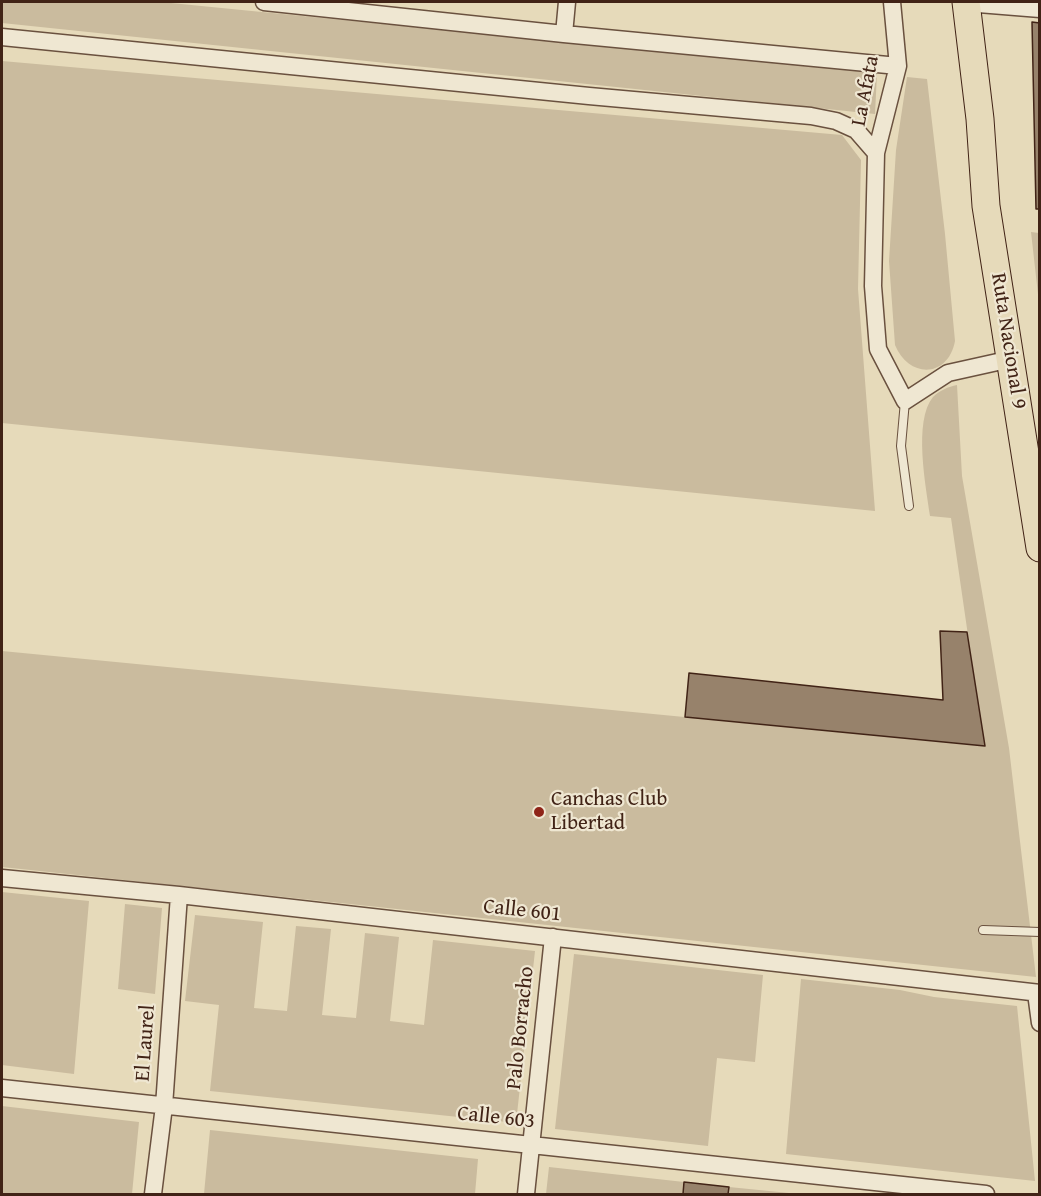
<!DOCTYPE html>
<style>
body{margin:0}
#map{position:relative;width:1041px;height:1196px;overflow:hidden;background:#e6daba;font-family:"Gentium Book Plus",serif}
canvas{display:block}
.frame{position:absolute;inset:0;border:3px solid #412316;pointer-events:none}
</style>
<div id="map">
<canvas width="1041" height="1196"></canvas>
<div class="frame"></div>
</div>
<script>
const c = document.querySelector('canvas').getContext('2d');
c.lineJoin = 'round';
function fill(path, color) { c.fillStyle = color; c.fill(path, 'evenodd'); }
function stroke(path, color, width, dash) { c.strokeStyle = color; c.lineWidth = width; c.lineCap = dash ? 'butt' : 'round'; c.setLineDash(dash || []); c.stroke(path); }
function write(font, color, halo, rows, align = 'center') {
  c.font = font + ' "Gentium Book Plus",serif'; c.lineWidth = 4.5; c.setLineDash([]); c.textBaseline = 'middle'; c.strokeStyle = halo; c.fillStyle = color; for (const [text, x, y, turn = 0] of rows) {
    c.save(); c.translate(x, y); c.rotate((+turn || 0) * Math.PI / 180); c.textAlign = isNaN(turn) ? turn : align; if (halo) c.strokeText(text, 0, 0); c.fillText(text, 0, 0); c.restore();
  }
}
fill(new Path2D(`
 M2,2H161L877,73L875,114L2,23Z
 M2,61L842,135L861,160L858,289L875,511L2,423Z
 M907,77L927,79L945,234L955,341C948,378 909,379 895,345L889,261L896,150Z
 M1031,232L1039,233V303Z
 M957,385L962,476L1009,748L1036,977L2,867V651L984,746L951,518L930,516C926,487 913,421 933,397C940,390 948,387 957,385Z
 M2,892L89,901L74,1074L2,1065Z
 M125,904L162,908L155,994L118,989Z
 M195,915L263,922L254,1008L287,1011L296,926L331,929L322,1015L356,1018L365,933L399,937L390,1021L424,1025L433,940L535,951L516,1123L210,1091L219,1005L185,1001Z
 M574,954L763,975L755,1062L717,1058L708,1146L555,1129Z
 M801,979L900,990L934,997L1017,1006L1035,1181L786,1154Z
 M2,1106L139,1122L132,1194H2Z
 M210,1130L478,1159L475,1194H204Z
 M549,1167L684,1182L683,1194H546Z
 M729,1187L799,1194H728Z`), '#cabb9e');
const building = new Path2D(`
 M1032,22L1040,23V209H1036Z
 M940,631L967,632L985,746L685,717L689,673L943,700Z
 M684,1182L729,1187L728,1194H683Z`);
fill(building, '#97826b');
stroke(building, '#412316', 1.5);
const lane = new Path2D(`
 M905,401L901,446L909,506
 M983,930L1040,932`);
const street = new Path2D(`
 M264,2L564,34L898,66
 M892,2L898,66L876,153L873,286L878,349L905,401L948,373L1011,359
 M966,3L1040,9
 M564,34L567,2
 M2,37L589,96L811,116L836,121L856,130L876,153
 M2,878L179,895L1040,993
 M1036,993L1040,1023
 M2,1088L986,1194
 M153,1194L164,1106L179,895
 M526,1194L553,937`);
const primary = new Path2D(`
 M966,2L980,119L986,206L1040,548`);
stroke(lane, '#6a513f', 10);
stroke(street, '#6a513f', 19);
stroke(primary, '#412316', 29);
stroke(lane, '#efe7d2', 8);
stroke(street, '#efe7d2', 16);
stroke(primary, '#e6daba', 27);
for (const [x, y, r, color] of [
 [539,812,6,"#8f2418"]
]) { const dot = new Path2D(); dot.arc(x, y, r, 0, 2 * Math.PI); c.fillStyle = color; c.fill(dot); stroke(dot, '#efe7d2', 2); }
write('21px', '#412316', '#efe7d2', [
 ["La Afata",866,91,-79],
 ["Ruta Nacional 9",1008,341,81],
 ["Calle 601",522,911,6],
 ["Palo Borracho",521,1028,-84],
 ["El Laurel",146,1043,-86],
 ["Calle 603",496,1118,6]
]);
write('21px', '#412316', '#efe7d2', [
 ["Canchas Club",551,800],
 ["Libertad",551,824]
], 'left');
</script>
